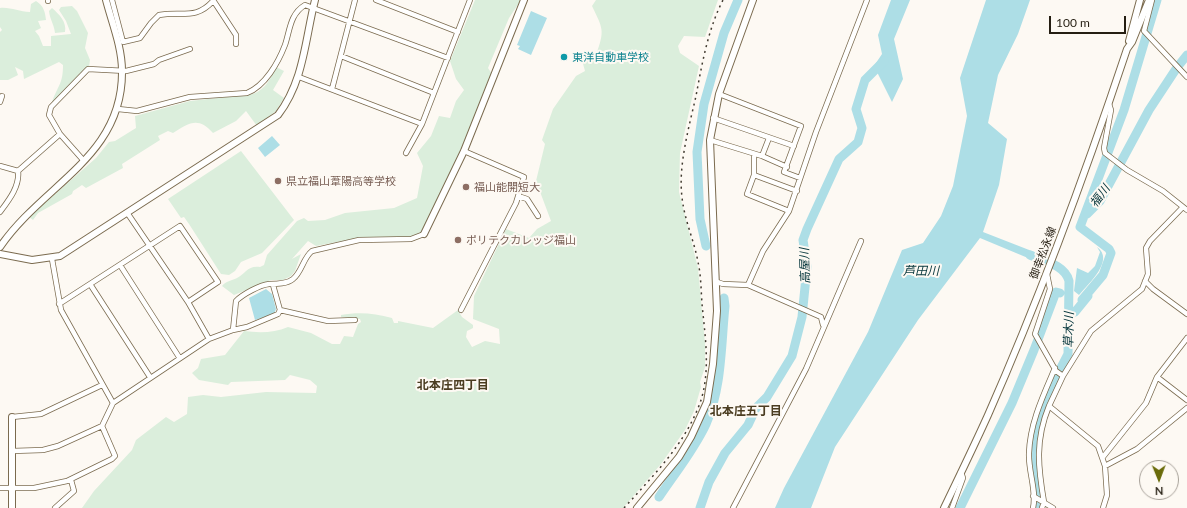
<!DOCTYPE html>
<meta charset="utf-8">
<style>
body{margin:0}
#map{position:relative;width:1187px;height:508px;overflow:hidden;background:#fdf9f3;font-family:Lato,sans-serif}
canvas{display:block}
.north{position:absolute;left:1139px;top:460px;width:40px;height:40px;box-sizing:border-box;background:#fdf9f3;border:1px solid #a7a199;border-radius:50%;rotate:179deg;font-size:11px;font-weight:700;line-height:16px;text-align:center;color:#251e12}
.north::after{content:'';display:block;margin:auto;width:14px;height:18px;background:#6a6b0a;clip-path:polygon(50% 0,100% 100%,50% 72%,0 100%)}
.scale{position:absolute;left:1049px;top:16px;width:77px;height:18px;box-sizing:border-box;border:2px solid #251e12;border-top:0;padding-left:5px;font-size:12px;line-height:14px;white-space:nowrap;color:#251e12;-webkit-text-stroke:3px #fdf9f3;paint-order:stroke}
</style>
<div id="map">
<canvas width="1187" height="508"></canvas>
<div class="north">N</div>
<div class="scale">100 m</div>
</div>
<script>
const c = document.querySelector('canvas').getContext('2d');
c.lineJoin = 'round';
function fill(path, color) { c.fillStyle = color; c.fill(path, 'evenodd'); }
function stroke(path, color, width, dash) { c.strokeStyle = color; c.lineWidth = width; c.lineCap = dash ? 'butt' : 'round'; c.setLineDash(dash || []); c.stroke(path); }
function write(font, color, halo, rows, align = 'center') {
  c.font = font + ' Lato,"Noto Sans JP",sans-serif'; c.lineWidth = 4; c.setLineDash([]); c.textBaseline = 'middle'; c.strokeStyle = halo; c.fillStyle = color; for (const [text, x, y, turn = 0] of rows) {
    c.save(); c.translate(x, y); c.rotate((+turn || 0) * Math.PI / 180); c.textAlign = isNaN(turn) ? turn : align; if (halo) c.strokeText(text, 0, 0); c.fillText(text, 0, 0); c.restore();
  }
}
fill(new Path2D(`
 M475,0H521L509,18L488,68L492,74L463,150L423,233L410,237L358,238L316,246L308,241L292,259L301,254L295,271L291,276L283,280H271L234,295L222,286C226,281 231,281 237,278C245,274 248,265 260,267L264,265L267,255L297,221L304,218L308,221L325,220L345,213L394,208L417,198L423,166L417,153L431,136L439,116L450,118L456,101L464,90L456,79L450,61Z
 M596,0H718L705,37L684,36L678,46L680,53L699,66L680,153L679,192L698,268L705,344V367L700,382L701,387L694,411L685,430L661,464L623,508H82L94,491L132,450L136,440L166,417L174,422L187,414L188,397L203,395L221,397L266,392L316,393L317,386L310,380L290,375L285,380L231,382L228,385L199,380L192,373L198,368L201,359L225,355L244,331C259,333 274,333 288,327L311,333L332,344H340L344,336L353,337L358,324L361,322L360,319L341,317V315C358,312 374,313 392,318L394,323H398V321L433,328L458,310L462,317L473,325V328L467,331L466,337L472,347L485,341L500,344L499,329L473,319L474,296L506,229L529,238L537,229L551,221L536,181L545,144L542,140L553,109L576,76L585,71L582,60L586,56L596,55C605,30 603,29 592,6Z
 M36,1C44,6 45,12 46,20L38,21L41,28L35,31L39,36L43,46H51V36L71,34L66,21L59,10L61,7L72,6L77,11L88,33L85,48L90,60L89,67L53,103L52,102C58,85 63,84 63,65L59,62L24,79L23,71L15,67L18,75L8,80H0V32L2,30L0,27V8C11,7 19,12 30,12L31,4Z
 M52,8C59,14 67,22 65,32L55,33C54,24 50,20 49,11Z
 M276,67L284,71L273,90L284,98L276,111L257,126L246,111L236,121L213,133C198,116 189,123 173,133L168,131L158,136L160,140L122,164L123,168L86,188L82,185L73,191L72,194L38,213L33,220L29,217L96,158L109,142L115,141L136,128L135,116L190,101L253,94C266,89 270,79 276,67Z
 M241,151L294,220L262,253L241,262L235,271L229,275L221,274L189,224L184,217L181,218L168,199Z`), '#dbeedc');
fill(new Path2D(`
 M891,0H910L894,39L903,79L892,102L874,66L882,54L878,35Z
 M986,0H1030L1018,34L998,75L988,123L1007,139L999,185L983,232L1042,255L1040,263L980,238L918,320L835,447L811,508H775L784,488L868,332L902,250L923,243L941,216L953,186L967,116L960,78Z
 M531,11L547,18L531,55L518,49L520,46L517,45Z
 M272,136L280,145L265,157L258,148Z
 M1097,247C1115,260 1089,283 1079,295L1074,291L1077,268L1088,273L1095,266L1100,252Z
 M266,289L272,294L276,309L274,314L255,320L249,298Z`), '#addee6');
stroke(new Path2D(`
 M1179,65L1187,55
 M1087,214L1100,201L1149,110L1176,69
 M706,246L700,219L697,152L704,104L724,33L738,0
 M1030,255C1044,261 1065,265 1069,281L1068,354L1050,389L1038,422L1035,438L1033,456L1037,508
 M1082,300L1103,275L1111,253L1109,249L1080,227L1124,110L1157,0
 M1075,312L1088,296
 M659,497C675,473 694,450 706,424C722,388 721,345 725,306L724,298
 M700,508L709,482L725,453L748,425L756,408L767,397L792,356L802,317L807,267L803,240L807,229L839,159L858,142L862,128L856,109L865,80L884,61
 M960,508L1012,403L1034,350L1056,292L1060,293`), '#addee6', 9);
const street = new Path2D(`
 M112,0L123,42L140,38L151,23L159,15C182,11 196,20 213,1
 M213,0L236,35V44
 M376,0L458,32
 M1152,0L1144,31L1187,77
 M48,1V0
 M341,56L434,93
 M299,77L422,124
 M332,89L355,0
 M719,94L801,126L784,172L800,178
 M0,102L2,96
 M1109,104L1111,110L1104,148L1105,153L1127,170L1163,191L1187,210
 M118,109L137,111L190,97L247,93C265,86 278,63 285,45C290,30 290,14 305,5L448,58
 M713,118L794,146
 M710,140L762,156L787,167
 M406,153L422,124L470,0
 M754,155V175L797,191
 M762,156L769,138
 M84,161L60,134L49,115L51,107L88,69L126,71L154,64L159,60L190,49
 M0,166L18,171L60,134
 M754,175L747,194L789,211
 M518,196L527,199L538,216
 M0,212C9,200 20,186 18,171
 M128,214L188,302L209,339
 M52,259L61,310L113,403
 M120,265L179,357
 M1047,274L1050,289L1035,334L1056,371L1063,376
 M1145,281L1153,289L1187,314
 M717,282L723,284L748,285L821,317L823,325
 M90,284L150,377
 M273,285L280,310L328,321L355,320
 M748,285L763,251L789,211L816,132L867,0
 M59,304L180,226L218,282L188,302
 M461,310L516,203L524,177L464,151
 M233,330L247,327L278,314L280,310
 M1187,338L1157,377L1187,400
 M12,417L41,414L102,385
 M12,451L43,450L58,446L102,426
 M1103,457L1146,403L1157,377
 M1105,466L1137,449L1187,408
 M0,488H34L67,481L112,459L115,456L102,426L113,403L209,339L233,330L236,301C243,294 260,285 269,284C277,284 287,284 293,279C302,272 303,258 312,251L359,240L411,239L424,234
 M1033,496L1053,508
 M55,508L74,491L71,480
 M733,508L806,369L861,241
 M952,508L963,478L961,472
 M1033,508C1037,491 1028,471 1029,453C1030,423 1043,396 1055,368
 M1042,508L1044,502C1038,467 1035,440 1049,406
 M1103,508L1107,495L1105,466L1098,446L1049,406L1063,376L1091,331L1142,289L1148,274L1146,248L1150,241L1183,207`);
const secondary = new Path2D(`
 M1129,41L1140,0
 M424,234L464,151L524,0
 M0,247C43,184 123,157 122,71C122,47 112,23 106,0
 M0,254L32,260L60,256L278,115C304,81 305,40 315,0
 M12,417V508
 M637,508L679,457L691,437L707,402L713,364L717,311L710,140L719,94L753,0
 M944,508C959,477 974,446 988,415C1041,295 1086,172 1127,49L1132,42L1149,0`);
stroke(street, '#7b6b4f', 6);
stroke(secondary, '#7b6b4f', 8);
stroke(street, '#fff', 4.5);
stroke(secondary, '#fff', 6);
stroke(new Path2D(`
 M624,508C653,476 685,444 700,403C711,372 705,336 702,304C701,290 701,275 698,262C694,240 684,219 682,197C678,166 689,127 696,96C702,64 708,29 723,0`), '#423c31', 1.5, [2, 4]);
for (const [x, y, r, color] of [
 [564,57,4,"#0f9aa8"],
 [278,181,4,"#8d6e63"],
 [466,187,4,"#8d6e63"],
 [458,240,4,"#8d6e63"]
]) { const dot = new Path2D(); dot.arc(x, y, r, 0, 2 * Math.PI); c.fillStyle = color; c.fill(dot); stroke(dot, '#fdf9f3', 1.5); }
write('11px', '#0d838f', '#fdf9f3', [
 ["東洋自動車学校",572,57]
], 'left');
write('11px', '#785e54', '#fdf9f3', [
 ["県立福山葦陽高等学校",286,181],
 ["福山能開短大",474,187],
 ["ポリテクカレッジ福山",466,240]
], 'left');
write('11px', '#251e12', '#fdf9f3', [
 ["御幸松永線",1043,253,-69]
]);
write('italic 12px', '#03343a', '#fdf9f3', [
 ["福川",1100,196,-54],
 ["高屋川",805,266,-92],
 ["芦田川",921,271],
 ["草木川",1069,330,-89]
]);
write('bold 12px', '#4b3d21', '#fdf9f3', [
 ["北本庄四丁目",453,385],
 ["北本庄五丁目",746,411]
]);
</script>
